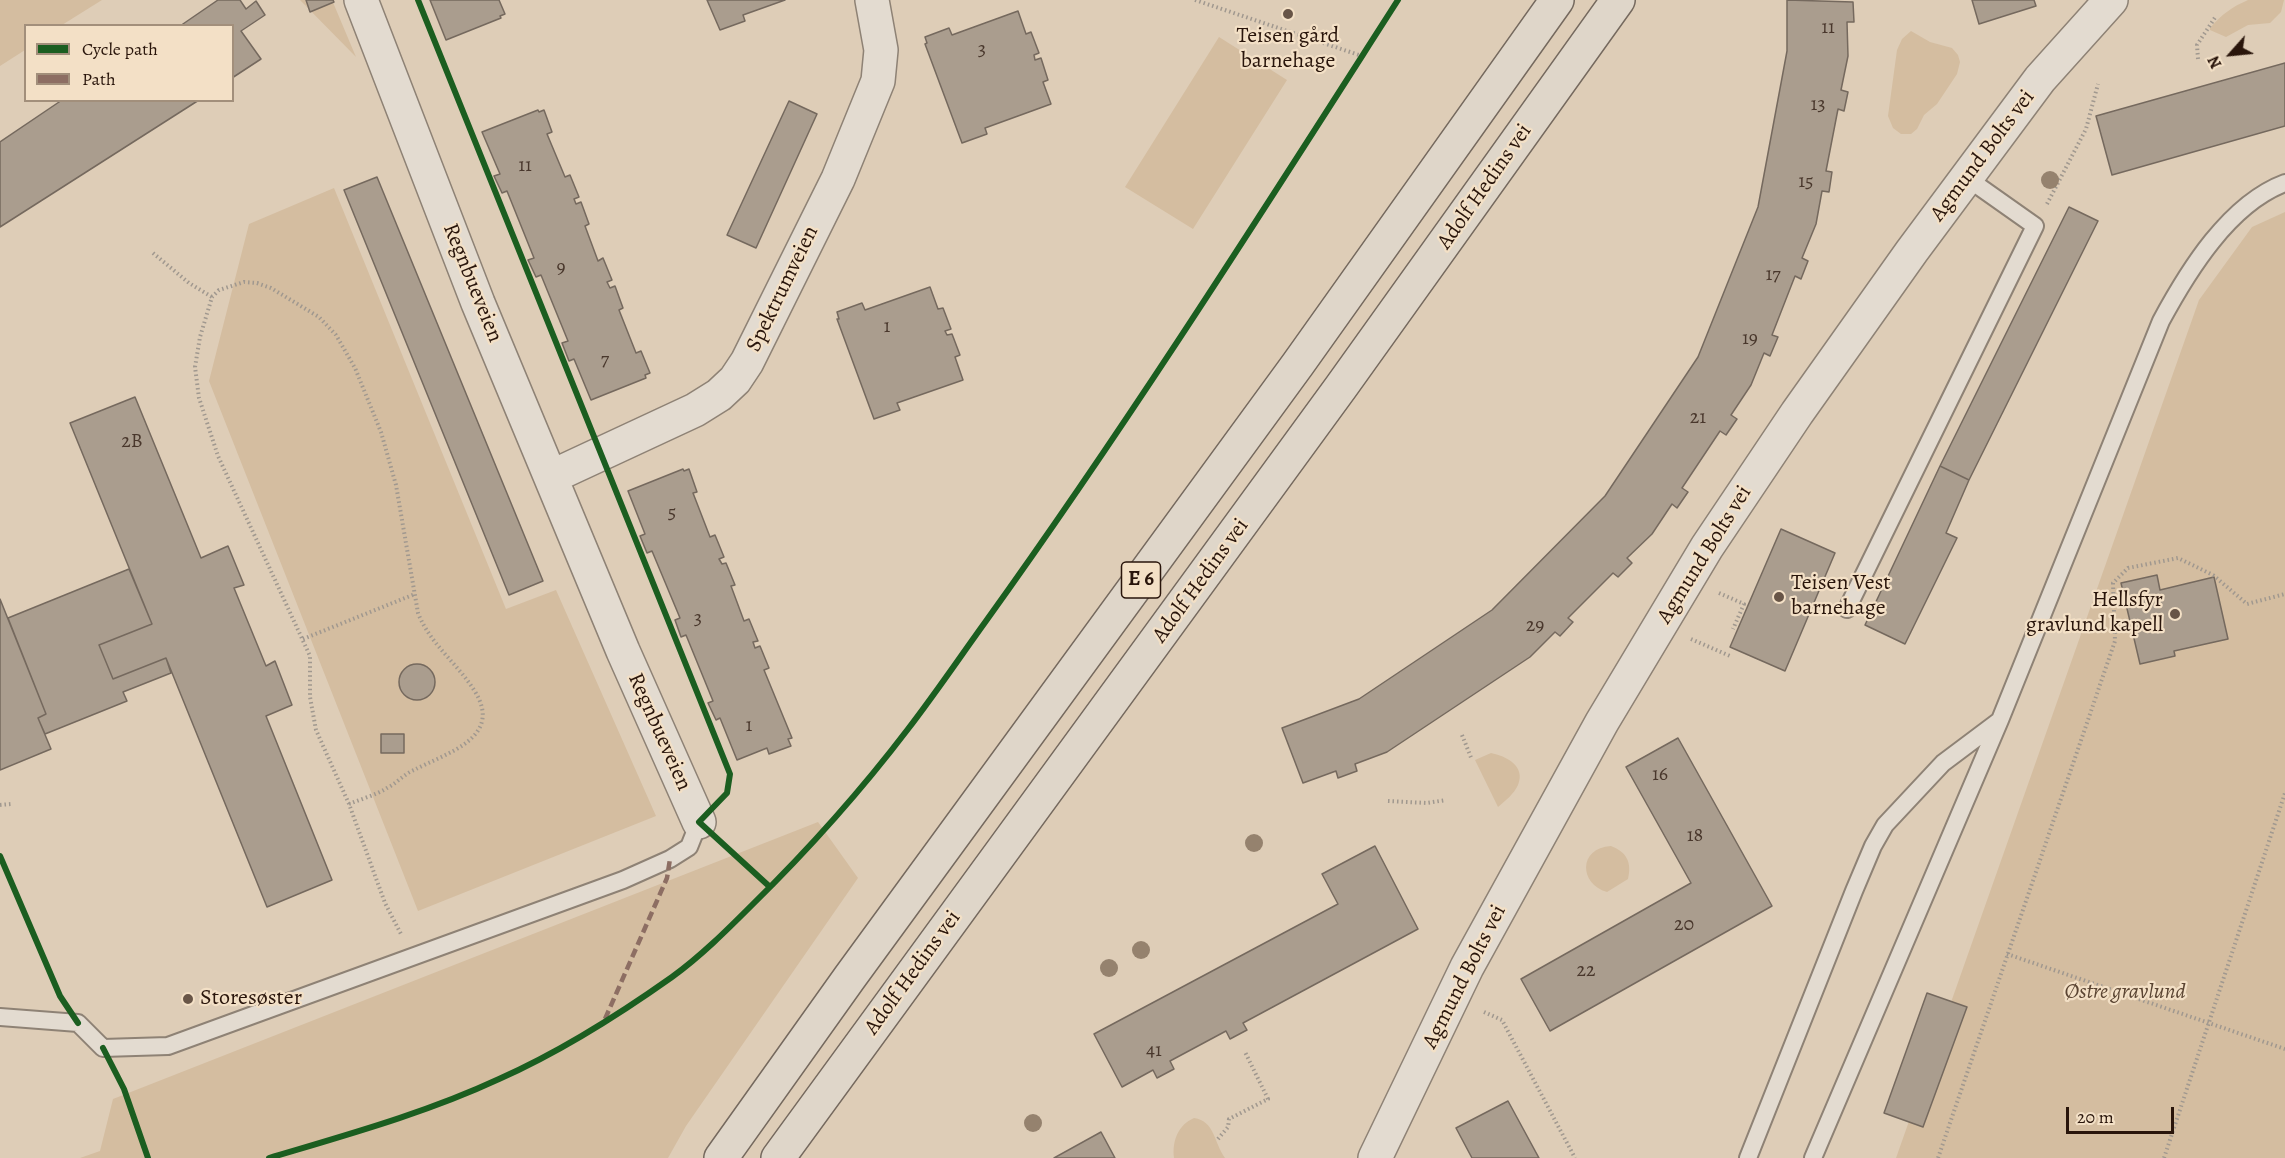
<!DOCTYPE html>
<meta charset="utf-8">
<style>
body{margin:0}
#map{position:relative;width:2285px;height:1158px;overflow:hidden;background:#decdb7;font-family:Alegreya,serif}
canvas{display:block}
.legend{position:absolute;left:24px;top:24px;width:210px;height:78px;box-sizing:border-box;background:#f3e0c6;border:2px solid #a28f7b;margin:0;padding:8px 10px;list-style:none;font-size:18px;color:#29150b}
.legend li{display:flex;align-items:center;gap:12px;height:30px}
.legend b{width:30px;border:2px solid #a28f7b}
.north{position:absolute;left:2201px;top:24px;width:60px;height:60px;-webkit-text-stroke:4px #f3e0c6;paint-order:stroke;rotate:243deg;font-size:16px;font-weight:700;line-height:24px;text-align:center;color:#29150b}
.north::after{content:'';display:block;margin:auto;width:21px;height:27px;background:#29150b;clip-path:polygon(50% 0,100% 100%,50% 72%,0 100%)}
.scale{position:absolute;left:2066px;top:1107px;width:108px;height:27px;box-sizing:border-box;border:3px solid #29150b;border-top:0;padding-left:8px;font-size:18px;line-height:21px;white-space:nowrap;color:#29150b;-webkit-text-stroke:4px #f3e0c6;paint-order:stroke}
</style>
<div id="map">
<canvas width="2285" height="1158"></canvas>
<ul class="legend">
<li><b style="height:8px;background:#1b5e20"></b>Cycle path</li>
<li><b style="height:8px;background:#8d6e63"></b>Path</li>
</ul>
<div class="north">N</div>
<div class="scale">20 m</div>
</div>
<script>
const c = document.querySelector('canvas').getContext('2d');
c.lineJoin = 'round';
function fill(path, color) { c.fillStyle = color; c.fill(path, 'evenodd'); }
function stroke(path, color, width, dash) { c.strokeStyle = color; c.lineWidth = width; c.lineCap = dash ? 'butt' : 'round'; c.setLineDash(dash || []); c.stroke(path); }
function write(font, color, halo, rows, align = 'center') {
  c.font = font + ' Alegreya,serif'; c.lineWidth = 4.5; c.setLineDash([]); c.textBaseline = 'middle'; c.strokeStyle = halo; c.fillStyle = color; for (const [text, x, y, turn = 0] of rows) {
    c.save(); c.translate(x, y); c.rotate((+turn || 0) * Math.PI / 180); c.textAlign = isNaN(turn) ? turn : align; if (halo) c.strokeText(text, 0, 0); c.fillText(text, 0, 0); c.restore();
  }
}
fill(new Path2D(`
 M0,0H102L62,25L26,26L25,50L0,66Z
 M300,0H332L356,57Z
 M2248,0H2284L2281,12L2270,23L2248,25L2226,37L2210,30V28C2222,14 2232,7 2248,0Z
 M1911,31L1930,42L1952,48L1958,55L1960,62L1957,74L1937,104L1924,115L1917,129L1911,134H1901L1893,128L1888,116L1897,50L1902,39Z
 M1219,37L1287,80L1193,229L1125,187Z
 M334,188L506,609L556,590L656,816L418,911L209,381L249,224Z
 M2285,212V1158H1896L2199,300L2252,227Z
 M1491,753C1506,756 1526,766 1518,785C1514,794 1505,801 1498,807L1475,760Z
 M818,822L858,878L686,1126L668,1158H80L100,1151L113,1099Z
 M1611,846C1627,852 1632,863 1628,879L1607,892C1579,884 1578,848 1611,846Z
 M1194,1118C1215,1121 1214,1143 1225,1158H1174C1172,1141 1178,1125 1194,1118Z`), '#d4bda0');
const building = new Path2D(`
 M218,0H240L246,9L256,1L265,15L241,31L261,59L232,78V26H180Z
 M306,0H333L334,2L310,12Z
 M430,0H499L505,14L500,16L501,18L446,40Z
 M707,0H785L743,15L745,21L720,30Z
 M1787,0L1853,2L1854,22H1847L1848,56L1841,90L1848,92L1844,111L1838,109L1826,171L1832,172L1829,192L1822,191L1816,224L1802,258L1808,261L1801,279L1795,276L1772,335L1778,337L1770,356L1764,353L1751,385L1731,415L1737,419L1726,435L1720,431L1682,488L1688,492L1677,508L1672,504L1652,534L1627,558L1632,563L1618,577L1613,573L1568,618L1573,622L1560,636L1555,632L1530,657L1387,752L1355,764L1357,771L1338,778L1336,771L1303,783L1282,728L1359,699L1492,610L1605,496L1698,357L1758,207L1787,51Z
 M1972,0H2034L2036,6L1979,24Z
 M1018,11L1026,34L1031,32L1039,53L1034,55L1035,60L1041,58L1048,80L1043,82L1051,104L985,128L987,134L962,143L925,44L927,43L925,37L949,28L952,35Z
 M2285,63V126L2112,175L2096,116Z
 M62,100H199L0,227V142Z
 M789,101L817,114L756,248L727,235Z
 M538,110L539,112L544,110L552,132L547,134L565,177L570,175L579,197L574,199L576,204L581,202L589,224L585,226L598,261L603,258L612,280L607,282L610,288L615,286L623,308L619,310L636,353L641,351L650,373L645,375L646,378L591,400L574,359L569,361L562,343L568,341L541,275L536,277L528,260L534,258L507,191L502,193L494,176L500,174L482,132Z
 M377,177L543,581L509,595L344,190Z
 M2069,207L2098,221L1969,480L1940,466Z
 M930,287L938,309L943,308L951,329L945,331L947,335L952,334L960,355L955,357L963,380L897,403L900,410L874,419L837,319H839L837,312L862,303L865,310Z
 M135,397L201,558L228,546L244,585L234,588L266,666L275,661L292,705L266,716L332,880L267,907L166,658L113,679L99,645L152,624L70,423Z
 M1940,466L1969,480L1946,533L1957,538L1905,644L1865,625Z
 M683,469L684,471L689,469L697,492L693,493L710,537L715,535L724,557L719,559L722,564L726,563L735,585L731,586L744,621L749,619L758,641L753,642L755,648L760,646L769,668L764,670L792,738L788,739L791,746L769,754L767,748L737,760L720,718L716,720L708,703L713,701L686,635L681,637L675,620L680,618L652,551L647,553L640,536L645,534L628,491Z
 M1781,529L1835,553L1785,671L1730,647Z
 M129,569L152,624L99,645L113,679L166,658L171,673L123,692L127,701L45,734L38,718L46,714L8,618Z
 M2157,575L2160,590L2214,577L2228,639L2174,651L2175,656L2140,664L2121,583Z
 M0,599L46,714L38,718L51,749L0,770Z
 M399 682a18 18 0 1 1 36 0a18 18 0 1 1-36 0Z
 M381,734H404V753H381Z
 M1678,738L1772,906L1550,1031L1521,979L1691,883L1626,767Z
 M1375,846L1418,929L1243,1023L1247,1030L1230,1039L1226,1031L1170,1061L1174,1069L1157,1078L1153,1070L1122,1087L1094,1034L1338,904L1322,874Z
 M1927,993L1967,1007L1923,1127L1884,1113Z
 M1508,1101L1539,1158H1472L1456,1128Z
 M1101,1132L1115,1158H1054Z`);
fill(building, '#aa9d8e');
stroke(building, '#75695e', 1.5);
const service = new Path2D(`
 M1847,609L2035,226L1967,178
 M0,1017L78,1023L103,1048L168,1046L623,880L670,859L689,847L699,822
 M1748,1158L1854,891L1873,846L1885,825L1943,763L1999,721
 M1813,1158L2000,720L2161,321C2188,271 2229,204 2285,183`);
const minor = new Path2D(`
 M361,0L478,303L623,651L699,822
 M551,477L695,410L719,395L735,380L747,362L838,179L878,81L881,50L872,0
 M1375,1158L1467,967L1602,722L1707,547L1797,413L1912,251L2040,79L2111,0`);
const trunk = new Path2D(`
 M721,1158L850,977L1298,364L1557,0
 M778,1158L1341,387L1618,0`);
stroke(service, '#8e8275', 20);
stroke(minor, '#8e8275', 36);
stroke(trunk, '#75695e', 36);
stroke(new Path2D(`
 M1195,0L1362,56
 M2198,59L2197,45L2216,16
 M2047,204L2086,129L2098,84
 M153,253L189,283L212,297
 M1719,593L1744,604L1733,629
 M303,639L415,594
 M1691,639L1730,656
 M1462,735L1472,760
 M1388,801L1427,803L1446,800
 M349,804C361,799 376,795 387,788C397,783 404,774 414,770C446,753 505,738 474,690C457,663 430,644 418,613L396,485L381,432L355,368L336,335L319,317L271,288L257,283L244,282L219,290L212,297L200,337L195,367L199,398L218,456L310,656V697L316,730L349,804L385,903L401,934
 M0,805L11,804
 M2007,954L2285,1049
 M1484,1012L1502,1020L1575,1158
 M1218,1139L1228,1127L1229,1119L1268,1099L1245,1052
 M1938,1158L2115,641L2113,583L2128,568L2178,558L2213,575L2247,604L2285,594
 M2164,1158L2285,793`), '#a0988f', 4, [1.5, 3]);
stroke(service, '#e3dbd0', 16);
stroke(minor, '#e3dbd0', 33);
stroke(trunk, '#dfd6c9', 33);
stroke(new Path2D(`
 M605,1019L667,878L670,859`), '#8d6e63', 4.5, [9, 4.5]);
stroke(new Path2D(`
 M418,0L730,774L727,793L699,822L770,887
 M0,856L60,996L78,1023
 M103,1048L124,1089L148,1158
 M269,1158C346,1135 426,1113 499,1079C560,1052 617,1016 672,977C701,956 727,930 752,905C808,850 860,792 908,729C935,694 960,657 986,621C1131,419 1264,209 1398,0`), '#1b5e20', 6);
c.fillStyle = '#95826e';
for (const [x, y] of [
 [2050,180],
 [1254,843],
 [1141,950],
 [1109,968],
 [1033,1123]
]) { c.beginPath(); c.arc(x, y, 9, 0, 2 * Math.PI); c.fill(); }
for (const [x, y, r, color] of [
 [1288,14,6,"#685547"],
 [1779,597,6,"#685547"],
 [2175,614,6,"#685547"],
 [188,999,6,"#685547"]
]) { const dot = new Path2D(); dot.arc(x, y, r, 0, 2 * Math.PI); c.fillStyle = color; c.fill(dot); stroke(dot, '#f3e0c6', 2); }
write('20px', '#49372c', null, [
 ["11",1828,28],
 ["3",982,50],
 ["13",1818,105],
 ["11",525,166],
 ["15",1806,182],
 ["9",561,268],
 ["17",1773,275],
 ["1",887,327],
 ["19",1750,339],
 ["7",605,360],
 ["21",1698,418],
 ["2B",132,442],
 ["5",672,513],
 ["3",698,619],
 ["29",1535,626],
 ["1",749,726],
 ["16",1660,775],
 ["18",1695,836],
 ["20",1684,925],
 ["22",1586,971],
 ["41",1154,1051]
]);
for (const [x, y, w] of [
 [1141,580,39]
]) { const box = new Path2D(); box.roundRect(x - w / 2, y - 18, w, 36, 4.5); c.fillStyle = '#f3e0c6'; c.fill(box); stroke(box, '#29150b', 1.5); }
write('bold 21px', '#29150b', null, [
 ["E 6",1141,580]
]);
write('22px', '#29150b', '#f3e0c6', [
 ["Teisen gård",1288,37,"center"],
 ["barnehage",1288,62,"center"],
 ["Teisen Vest",1791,584],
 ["barnehage",1791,609],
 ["Hellsfyr",2163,601,"right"],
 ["gravlund kapell",2163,626,"right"],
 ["Storesøster",200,999]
], 'left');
write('22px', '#29150b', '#f3e0c6', [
 ["Agmund Bolts vei",1983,156,-53],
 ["Adolf Hedins vei",1485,187,-55],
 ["Regnbueveien",472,283,68],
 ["Spektrumveien",783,289,-64],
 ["Agmund Bolts vei",1705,555,-58],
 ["Adolf Hedins vei",1201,581,-54],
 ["Regnbueveien",659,732,66],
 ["Adolf Hedins vei",913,973,-54],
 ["Agmund Bolts vei",1465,977,-63]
]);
write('italic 22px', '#5a4432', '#f3e0c6', [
 ["Østre gravlund",2125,993]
]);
</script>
